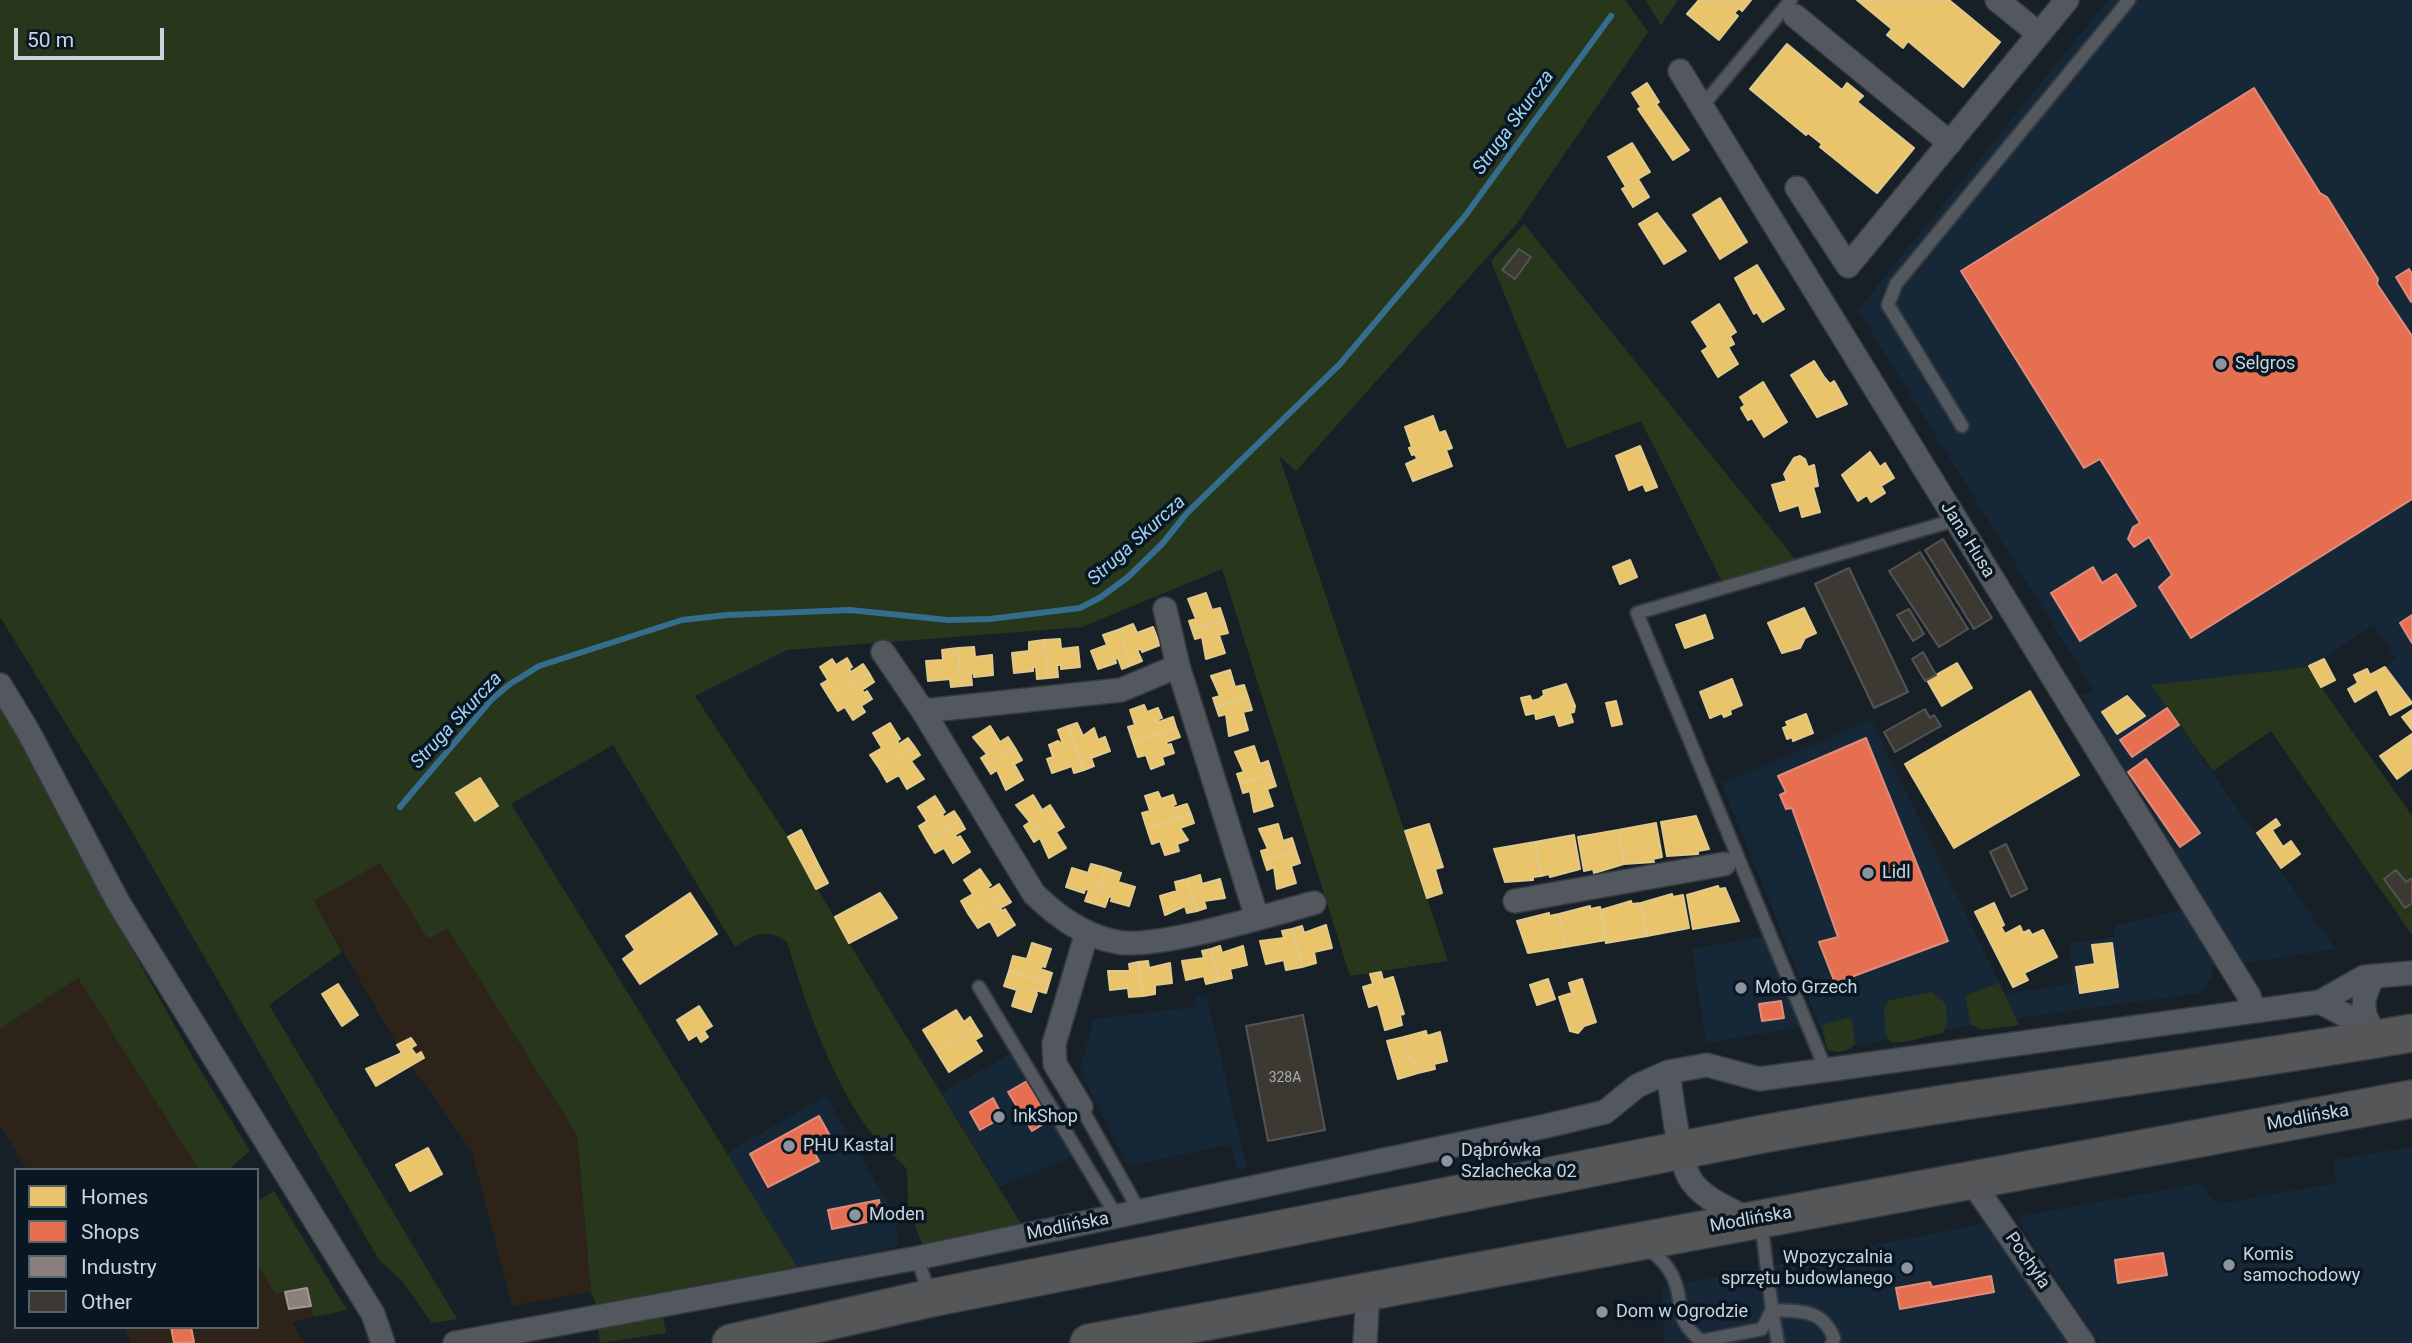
<!DOCTYPE html>
<meta charset="utf-8">
<style>
body{margin:0}
#map{position:relative;width:2412px;height:1343px;overflow:hidden;background:#182027;font-family:Roboto,sans-serif}
canvas{display:block}
.legend{position:absolute;left:14px;top:1168px;width:245px;height:161px;box-sizing:border-box;background:#091723;border:2px solid #57636d;margin:0;padding:9px 12px;list-style:none;font-size:21px;color:#cbd4dc}
.legend li{display:flex;align-items:center;gap:14px;height:35px}
.legend b{width:35px;border:2px solid #57636d}
.scale{position:absolute;left:14px;top:28px;width:150px;height:32px;box-sizing:border-box;border:4px solid #cbd4dc;border-top:0;padding-left:9px;font-size:21px;line-height:24px;white-space:nowrap;color:#cbd4dc;-webkit-text-stroke:5px #091723;paint-order:stroke}
</style>
<div id="map">
<canvas width="2412" height="1343"></canvas>
<ul class="legend">
<li><b style="height:19px;background:#e9c46a"></b>Homes</li>
<li><b style="height:19px;background:#e76f51"></b>Shops</li>
<li><b style="height:19px;background:#8a817c"></b>Industry</li>
<li><b style="height:19px;background:#3c3832"></b>Other</li>
</ul>
<div class="scale">50 m</div>
</div>
<script>
const c = document.querySelector('canvas').getContext('2d');
c.lineJoin = 'round';
function fill(path, color) { c.fillStyle = color; c.fill(path, 'evenodd'); }
function stroke(path, color, width, dash) { c.strokeStyle = color; c.lineWidth = width; c.lineCap = dash ? 'butt' : 'round'; c.setLineDash(dash || []); c.stroke(path); }
function write(font, color, halo, rows, align = 'center') {
  c.font = font + ' Roboto,sans-serif'; c.lineWidth = 7; c.setLineDash([]); c.textBaseline = 'middle'; c.strokeStyle = halo; c.fillStyle = color; for (const [text, x, y, turn = 0] of rows) {
    c.save(); c.translate(x, y); c.rotate((+turn || 0) * Math.PI / 180); c.textAlign = isNaN(turn) ? turn : align; if (halo) c.strokeText(text, 0, 0); c.fillText(text, 0, 0); c.restore();
  }
}
fill(new Path2D(`
 M2108,0H2412V704L2385,667L2396,659L2374,625L2307,667L2152,686L2335,949L2244,963L2080,694L2095,692L1858,310Z
 M1871,720L2005,994L2073,984L2070,943L2115,937L2114,926L2183,910L2217,965L2212,966V976L2200,993L2016,1018L1829,1050L1722,784Z
 M1764,936L1800,1027L1706,1043L1692,949Z
 M1194,996L1206,997L1247,1167L1238,1169L1230,1144L1128,1166L1080,1070L1094,1019L1196,1007Z
 M1010,1054L1072,1156L1000,1187L942,1093Z
 M826,1096L892,1211L898,1235L896,1247L797,1267L727,1153Z
 M2412,1147V1343H2099L2016,1217L2199,1184L2218,1204L2336,1183L2334,1160Z
 M1987,1223L2069,1343H1664L1662,1288Z`), '#162838');
fill(new Path2D(`
 M380,863L428,939L448,929L577,1135L591,1292L512,1306L472,1152L402,1053L314,901Z
 M78,978L151,1092L199,1170H27L0,1126V1029Z
 M257,1264L275,1294L307,1288L313,1317L292,1323L305,1343H132L123,1327H257Z`), '#2d2318');
fill(new Path2D(`
 M0,0H1625L1648,32L1516,225L1296,471L1279,456L1448,961L1350,976L1222,569L1082,627L787,650L695,696L788,837L849,943L1023,1227L922,1244L908,1206L907,1169C894,1155 877,1141 866,1126C828,1071 806,1005 787,942C766,927 755,935 735,947L613,745L511,804L797,1267L596,1304L591,1292L577,1135L448,929L428,939L380,863L314,901L342,952L269,1005L457,1319L432,1323L402,1281L379,1260L123,816L0,617Z
 M1645,0H1678L1661,25Z
 M1524,224L1796,560L1722,581L1641,421L1567,449L1491,261Z
 M2307,667L2412,816V935L2271,731L2213,771L2151,685Z
 M0,703L70,839L193,1058L250,1151L228,1170H199L78,978L0,1029Z
 M1999,983L2019,1025L1982,1030L1971,1024L1965,996Z
 M1932,992L1946,1004L1947,1024L1943,1033C1926,1035 1910,1044 1891,1042L1886,1036L1884,1007L1890,1000Z
 M1851,1017L1855,1044C1848,1052 1837,1054 1827,1049L1822,1025Z
 M274,1191L347,1310L313,1317L307,1288L275,1294L257,1264V1202Z
 M662,1313L666,1333L600,1343L597,1325Z`), '#28361c');
const homes = new Path2D(`
 M1699,0H1751L1742,11L1739,8L1734,13L1738,16L1719,40L1687,14Z
 M1857,0H1949L2000,42L1963,87L1908,41L1903,48L1887,35L1892,29Z
 M1787,44L1842,90L1847,83L1863,96L1857,102L1914,148L1877,193L1820,147L1822,144L1808,133L1806,135L1750,89Z
 M1647,83L1659,102L1656,104L1689,150L1673,160L1638,109L1641,107L1632,93Z
 M1632,143L1650,172L1638,179L1649,197L1633,207L1622,189L1626,187L1608,157Z
 M1720,198L1747,242L1720,259L1693,215Z
 M1657,213L1686,251L1664,264L1639,224Z
 M1757,265L1784,309L1763,322L1757,312L1754,314L1735,278Z
 M1719,304L1736,332L1730,336L1734,344L1728,347L1738,364L1718,377L1702,351L1708,347L1692,322Z
 M1814,361L1824,377L1830,384L1834,381L1847,404L1817,417L1791,375Z
 M1763,382L1787,422L1764,437L1752,418L1748,420L1741,408L1745,405L1740,397Z
 M1433,416L1439,433L1445,431L1452,448L1446,450L1452,466L1413,481L1406,464L1417,459L1415,454L1412,455L1409,448L1412,447L1405,427Z
 M1640,446L1657,487L1646,491L1643,484L1629,490L1616,456Z
 M1870,452L1880,467L1885,463L1894,478L1881,486L1885,493L1871,502L1867,495L1858,501L1842,475Z
 M1800,456L1805,459L1808,467L1814,465L1818,486L1813,487L1820,512L1802,517L1799,505L1780,511L1772,485L1787,481L1784,474L1794,458Z
 M1630,560L1637,577L1620,584L1613,567Z
 M1206,593L1212,610L1220,608L1224,620L1192,630L1189,621L1196,619L1188,599Z
 M1804,608L1816,633L1805,638L1800,648L1782,653L1768,623Z
 M1705,615L1713,638L1685,648L1676,625Z
 M1224,620L1228,633L1219,635L1225,653L1206,659L1202,637L1195,639L1192,630Z
 M1133,624L1137,633L1153,627L1160,645L1142,652L1141,649L1137,650L1142,661L1132,665L1118,630Z
 M1118,630L1132,665L1122,669L1118,658L1115,659L1116,663L1098,669L1091,651L1107,645L1103,635Z
 M1060,639L1061,649L1078,647L1080,667L1061,669V665H1057L1058,677L1048,678L1044,640Z
 M1044,640L1048,678L1037,679L1036,667H1033V671L1014,673L1012,653L1029,651V642Z
 M974,647L975,657L992,655L993,675L974,677V673L971,674L972,685L961,686L958,648Z
 M958,648L961,686L951,687L950,679L928,681L926,661L943,660L942,650Z
 M847,658L852,667L849,669L851,672L863,664L869,673L829,697L821,684L828,680L820,667L832,659L836,665Z
 M2324,659L2335,680L2321,687L2309,666Z
 M1957,663L1972,688L1942,706L1927,680Z
 M2385,667L2412,703L2390,715L2377,689L2355,702L2348,689L2358,683L2354,675L2367,669L2370,675Z
 M1230,670L1235,687L1244,685L1248,697L1216,707L1213,698L1220,696L1211,676Z
 M869,673L874,682L862,690L864,693L867,691L872,699L861,706L865,712L853,720L845,707L838,711L829,697Z
 M1732,679L1742,705L1730,710L1731,714L1724,717L1722,713L1710,718L1700,692Z
 M1566,684L1575,706L1574,712L1570,713L1573,722L1559,726L1555,714L1536,719L1535,713L1526,715L1521,698L1530,696L1532,701L1539,699L1544,695L1543,691Z
 M2030,691L2079,775L1954,848L1905,764Z
 M2127,696L2145,716L2117,734L2102,712Z
 M1248,697L1252,710L1243,712L1248,730L1229,736L1226,714L1219,716L1216,707Z
 M1616,701L1622,724L1612,726L1606,703Z
 M1144,705L1147,712L1158,708L1162,718L1158,719L1159,722L1173,717L1176,727L1133,742L1128,727L1135,725L1130,710Z
 M2412,710V730L2402,717Z
 M1806,714L1813,733L1793,741L1792,737L1787,739L1783,728L1788,726L1786,722Z
 M890,723L900,739L897,741L899,744L908,738L914,746L879,768L870,755L882,748L873,733Z
 M1077,723L1083,736L1094,728L1098,740L1105,737L1110,751L1091,758L1094,766L1084,770L1068,726Z
 M990,726L1000,742L1008,737L1015,748L986,766L981,758L987,754L973,737Z
 M1068,726L1084,770L1074,773L1072,766L1052,773L1047,759L1053,757L1049,745L1058,741L1063,744L1058,730Z
 M1176,727L1180,737L1166,742L1167,745L1171,744L1174,753L1162,757L1164,764L1151,769L1146,755L1138,757L1133,742Z
 M2412,734V768L2397,779L2380,756Z
 M914,746L920,755L911,761L924,779L907,789L899,775L887,782L879,768Z
 M1254,746L1260,764L1268,761L1272,774L1240,783L1237,774L1244,772L1235,752Z
 M1015,748L1022,760L1014,764L1023,780L1006,790L997,770L991,774L986,766Z
 M1272,774L1276,786L1267,789L1273,806L1254,812L1250,791L1243,793L1240,783Z
 M480,778L498,806L475,821L456,793Z
 M1158,792L1161,799L1173,795L1176,804L1173,805L1174,808L1187,804L1191,814L1147,829L1142,813L1150,811L1145,796Z
 M1033,795L1042,810L1050,805L1057,816L1029,834L1024,826L1030,822L1016,805Z
 M935,796L945,812L942,814L944,817L954,811L960,820L927,840L919,826L927,821L918,807Z
 M1191,814L1194,823L1180,828L1188,840L1177,844L1179,851L1165,855L1160,841L1152,844L1147,829Z
 M1057,816L1064,827L1056,832L1066,848L1049,858L1040,838L1034,842L1029,834Z
 M1696,816L1709,849L1698,851V854L1667,856L1661,822Z
 M2276,819L2280,825L2272,830L2283,847L2291,841L2300,854L2281,868L2257,833Z
 M960,820L965,829L955,835L957,838L960,836L970,852L953,863L944,848L935,853L927,840Z
 M1656,823L1662,857L1653,859L1654,862L1624,864L1618,830Z
 M1278,824L1283,841L1292,838L1296,851L1264,861L1261,851L1268,849L1259,829Z
 M1429,824L1443,867L1435,869L1442,893L1427,898L1405,831Z
 M801,830L819,866L807,872L788,837Z
 M1618,830L1624,864L1594,873L1593,869L1584,871L1578,837Z
 M1574,835L1580,869L1550,877L1549,874L1541,876L1535,842Z
 M1535,842L1541,876L1533,877V880L1505,882L1494,849Z
 M1296,851L1300,863L1291,866L1296,883L1277,889L1274,867L1267,870L1264,861Z
 M1091,864L1106,868L1095,904L1085,901L1089,890L1085,889L1084,893L1066,887L1072,868L1088,873Z
 M819,866L828,883L816,889L807,872Z
 M1106,868L1121,873L1118,882L1135,887L1129,906L1111,901L1112,897L1109,896L1105,907L1095,904Z
 M980,869L991,885L988,887L989,890L999,884L1005,893L969,915L961,901L973,894L964,880Z
 M1200,875L1202,884L1220,879L1225,898L1204,901L1206,908L1197,911L1187,879Z
 M1187,879L1197,911L1187,913L1185,906L1165,915L1160,896L1177,891L1175,882Z
 M1718,886L1719,889L1725,888L1739,921L1693,929L1687,895Z
 M690,893L717,934L640,984L623,959L635,950L626,936Z
 M880,893L897,918L849,943L835,917Z
 M1005,893L1011,902L1000,908L1002,911L1005,909L1015,925L998,936L990,921L978,928L969,915Z
 M1672,894L1673,897L1683,895L1689,928L1647,936L1641,903Z
 M1631,901L1632,904L1641,903L1647,936L1606,943L1601,910Z
 M1994,903L2004,925L2001,927L2005,934L2020,926L2023,933L2029,930L2032,935L2043,930L2057,957L2024,973L2028,980L2013,987L1975,912Z
 M1590,906V909L1600,907L1606,940L1565,947L1559,914Z
 M1549,913V916L1559,914L1565,947L1528,953L1517,921Z
 M1326,925L1332,948L1314,952L1316,963L1302,967L1292,929L1302,926L1304,933Z
 M1292,929L1302,967L1286,970L1284,960L1266,964L1260,941L1284,938L1282,931Z
 M1032,943L1051,949L1045,967L1042,966L1040,969L1052,973L1049,983L1009,971L1013,956L1027,959Z
 M2112,943L2118,987L2080,993L2076,967L2095,964L2092,945Z
 M1220,946L1222,953L1243,946L1247,965L1230,969L1232,978L1219,981L1211,949Z
 M1211,949L1219,981L1206,984L1204,976L1186,980L1182,961L1204,958L1202,951Z
 M1148,961L1149,968L1170,963L1172,983L1155,985V994L1143,996L1138,962Z
 M1138,962L1143,996L1129,997L1128,988L1110,990L1108,971H1130L1129,964Z
 M1009,971L1049,983L1046,993L1035,990L1037,994L1031,1012L1012,1006L1017,990L1004,986Z
 M1381,972L1383,980L1393,977L1404,1014L1400,1015L1402,1025L1385,1030L1378,1004L1369,1007L1363,987L1373,984L1370,974Z
 M1548,979L1555,999L1537,1005L1530,985Z
 M1582,979L1596,1022L1584,1026L1578,1033L1570,1031L1559,997L1572,993L1569,983Z
 M338,984L358,1015L342,1026L322,994Z
 M699,1006L712,1026L704,1031L708,1037L701,1042L697,1035L689,1040L677,1020Z
 M956,1010L964,1022L970,1017L976,1027L936,1051L923,1030Z
 M976,1027L982,1036L975,1040L982,1051L949,1072L936,1051Z
 M1426,1031L1427,1036L1440,1032L1447,1061L1434,1064L1435,1069L1418,1073L1414,1060L1410,1061L1404,1037Z
 M1404,1037L1410,1061L1414,1060L1418,1073L1398,1079L1387,1041Z
 M411,1038L416,1045L411,1048L416,1055L421,1052L424,1058L376,1086L366,1069L402,1053L397,1045Z
 M428,1148L442,1174L410,1191L396,1165Z`);
fill(homes, '#e9c46a');
stroke(homes, '#e0c98c', 2);
const shops = new Path2D(`
 M2254,88L2320,193L2327,197L2378,279L2377,284L2412,336V499L2191,638L2159,587L2172,575L2149,537L2134,547L2128,539L2133,527L2140,523L2100,459L2084,468L1961,271Z
 M2409,269L2412,274L2411,302L2396,277Z
 M2093,567L2102,583L2116,574L2136,606L2080,641L2051,593Z
 M2412,615V643L2400,623Z
 M2167,708L2179,725L2132,757L2120,740Z
 M1866,738L1948,941L1835,983L1819,942L1838,937L1792,808L1786,809L1780,795L1786,792L1778,776Z
 M2146,759L2200,833L2180,847L2128,772Z
 M1781,1001L1784,1018L1762,1021L1759,1004Z
 M1027,1081L1050,1120L1032,1131L1008,1092Z
 M993,1098L1003,1117L980,1130L970,1112Z
 M819,1116L833,1141L814,1152L819,1161L768,1187L750,1154Z
 M879,1200L882,1219L832,1229L828,1210Z
 M2163,1253L2167,1275L2118,1283L2115,1260Z
 M1991,1276L1994,1292L1900,1309L1896,1288L1930,1282L1932,1287Z
 M171,1327H191L194,1342L174,1343Z`);
fill(shops, '#e76f51');
stroke(shops, '#df8d7b', 2);
const industry = new Path2D(`
 M307,1288L311,1306L289,1309L285,1292Z`);
fill(industry, '#8a817c');
stroke(industry, '#9e9a99', 2);
stroke(new Path2D(`
 M400,807L491,700L510,684L539,666L682,620L727,615L850,610L948,620L990,619L1080,608L1101,597L1128,577L1162,544L1187,513L1340,364L1465,216L1611,16`), '#346d8e', 6);
const building = new Path2D(`
 M1519,249L1531,257L1515,279L1502,270Z
 M1943,539L1992,618L1974,629L1925,550Z
 M1920,552L1968,629L1939,647L1889,571Z
 M1849,568L1908,692L1874,708L1815,584Z
 M1909,609L1924,634L1913,641L1897,615Z
 M1923,652L1936,675L1925,681L1912,659Z
 M1925,709L1930,718L1934,715L1941,726L1895,752L1884,732Z
 M2006,844L2027,889L2011,897L1990,852Z
 M2396,870L2406,882L2412,878V903L2405,908L2384,879Z
 M1303,1015L1325,1130L1268,1141L1246,1026Z`);
fill(building, '#3c3832');
stroke(building, '#535454', 2);
const service = new Path2D(`
 M1703,105L1791,0
 M1962,426L1888,305L1896,284L2129,0
 M979,987L1117,1217
 M1826,1070L1637,613L1955,520
 M1081,1107L1140,1212
 M1645,1246C1656,1255 1666,1263 1672,1275C1687,1304 1670,1315 1701,1341L1762,1329L1772,1310L1761,1220
 M917,1258L930,1295
 M1778,1343L1772,1310C1802,1312 1821,1308 1834,1338L1832,1343`);
const minor = new Path2D(`
 M1997,0L2039,34
 M1795,16L1950,143
 M1680,71L2249,996L2253,1009
 M1797,188L1848,266L2067,0
 M1165,609L1178,666L1257,918
 M883,652L923,711L1034,894C1058,917 1084,936 1117,942C1155,950 1272,914 1314,903
 M0,685L28,731L118,902L373,1314L383,1343
 M923,711L1121,690L1178,666
 M1515,901L1724,864
 M2374,977C2359,1000 2360,1019 2381,1038
 M2320,1002L2368,1027
 M1668,1072C1672,1098 1678,1155 1689,1177C1700,1198 1731,1210 1751,1220
 M1081,1107L1055,1064L1054,1044L1087,932
 M1970,1179L2083,1343
 M455,1343L917,1258L1546,1126L1605,1112L1637,1086L1668,1072L1707,1065L1759,1079L1826,1070L2320,1002L2364,977L2412,973
 M1365,1343L1368,1292`);
const primary = new Path2D(`
 M731,1343L931,1298L1763,1134C1978,1095 2196,1070 2412,1033
 M1089,1343L2412,1099`);
stroke(service, '#353a40', 16);
stroke(minor, '#353a40', 26);
stroke(primary, '#353a40', 40);
stroke(service, '#52585e', 12);
stroke(minor, '#52585e', 23);
stroke(primary, '#545657', 37);
for (const [x, y, r, color] of [
 [2221,364,7,"#8c959d"],
 [1868,873,7,"#8c959d"],
 [1741,988,7,"#8c959d"],
 [999,1117,7,"#8c959d"],
 [789,1146,7,"#8c959d"],
 [1447,1161,7,"#8c959d"],
 [855,1215,7,"#8c959d"],
 [2229,1265,7,"#8c959d"],
 [1907,1268,7,"#8c959d"],
 [1602,1312,7,"#8c959d"]
]) { const dot = new Path2D(); dot.arc(x, y, r, 0, 2 * Math.PI); c.fillStyle = color; c.fill(dot); stroke(dot, '#091723', 2.5); }
write('14px', '#a7adb2', null, [
 ["328A",1285,1078]
]);
write('18px', '#cbd4dc', '#091723', [
 ["Selgros",2235,364],
 ["Lidl",1882,873],
 ["Moto Grzech",1755,988],
 ["InkShop",1013,1117],
 ["PHU Kastal",803,1146],
 ["Dąbrówka",1461,1151],
 ["Szlachecka 02",1461,1172],
 ["Moden",869,1215],
 ["Komis",2243,1255],
 ["samochodowy",2243,1276],
 ["Wpozyczalnia",1893,1258,"right"],
 ["sprzętu budowlanego",1893,1279,"right"],
 ["Dom w Ogrodzie",1616,1312]
], 'left');
write('18px', '#cbd4dc', '#091723', [
 ["Jana Husa",1967,540,58],
 ["Modlińska",2308,1118,-10],
 ["Modlińska",1751,1220,-10],
 ["Modlińska",1068,1227,-11],
 ["Pochyła",2027,1261,55]
]);
write('italic 19px', '#a1d3f3', '#091723', [
 ["Struga Skurcza",1514,123,-54],
 ["Struga Skurcza",1137,541,-42],
 ["Struga Skurcza",457,721,-47]
]);
</script>
